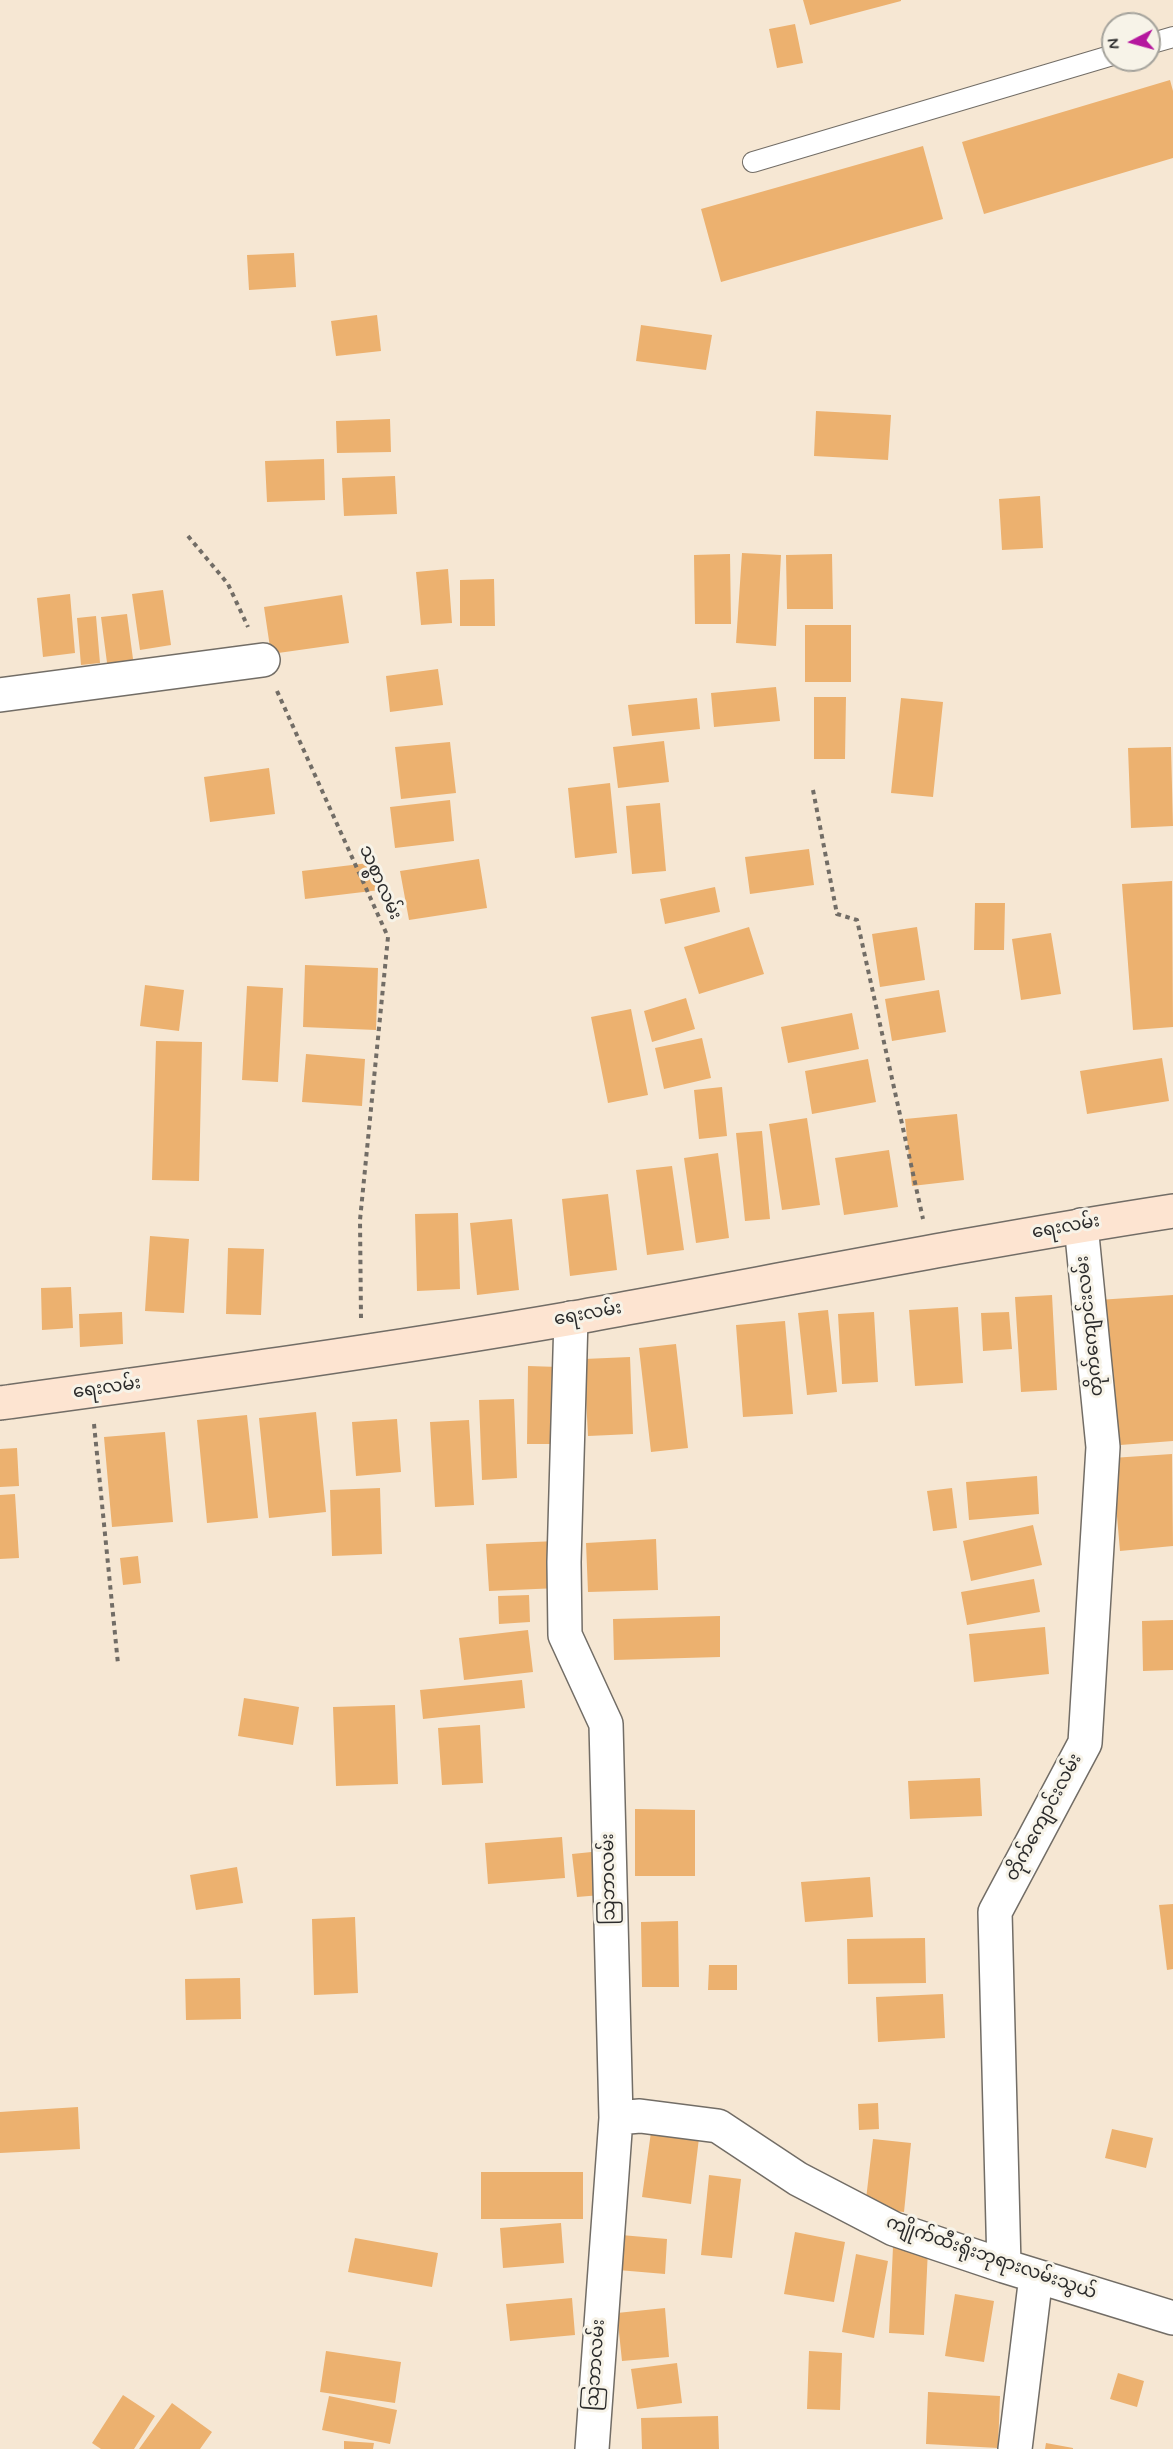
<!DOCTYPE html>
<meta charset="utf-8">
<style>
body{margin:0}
#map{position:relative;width:1173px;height:2449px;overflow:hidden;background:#f6e7d3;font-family:Mynerve,sans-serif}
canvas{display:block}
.north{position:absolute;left:1101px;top:12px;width:60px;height:60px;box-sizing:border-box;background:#f7f3e8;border:2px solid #a5a39c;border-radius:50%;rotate:264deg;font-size:16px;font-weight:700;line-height:24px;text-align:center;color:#2b2b2b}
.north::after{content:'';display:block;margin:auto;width:21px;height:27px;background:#b5179e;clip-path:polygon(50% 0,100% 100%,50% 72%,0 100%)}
</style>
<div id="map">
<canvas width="1173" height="2449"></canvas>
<div class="north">N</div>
</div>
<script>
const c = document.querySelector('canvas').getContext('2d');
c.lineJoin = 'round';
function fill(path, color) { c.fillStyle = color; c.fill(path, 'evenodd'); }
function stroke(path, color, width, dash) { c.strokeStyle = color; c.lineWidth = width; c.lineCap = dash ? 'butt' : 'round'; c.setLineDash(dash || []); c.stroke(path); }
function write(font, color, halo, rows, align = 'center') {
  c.font = font + ' Mynerve,"Noto Sans Myanmar",sans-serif'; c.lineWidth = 6; c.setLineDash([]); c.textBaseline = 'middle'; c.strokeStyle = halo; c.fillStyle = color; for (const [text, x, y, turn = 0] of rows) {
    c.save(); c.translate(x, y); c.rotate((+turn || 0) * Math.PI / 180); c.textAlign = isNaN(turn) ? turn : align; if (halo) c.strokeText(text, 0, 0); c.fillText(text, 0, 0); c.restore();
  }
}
fill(new Path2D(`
 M803,0H901V1L810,25Z
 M795,24L803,63L777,68L769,29Z
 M1170,80L1173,91V158L984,214L962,142Z
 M923,146L943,219L721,282L701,209Z
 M294,253L296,287L249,290L247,255Z
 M377,315L381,351L336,356L331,321Z
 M641,325L712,335L706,370L636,361Z
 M816,411L891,415L888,460L814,456Z
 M390,419L391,452L337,453L336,421Z
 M324,459L325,500L267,502L265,461Z
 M395,476L397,514L344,516L342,478Z
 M1040,496L1043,548L1002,550L999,499Z
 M742,553L781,555L776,646L736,643Z
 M730,554L731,624H695L694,555Z
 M832,554L833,609H787L786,555Z
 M448,569L452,623L421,625L416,572Z
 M494,579L495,626H460V580Z
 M163,590L171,645L140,650L132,594Z
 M70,594L75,653L43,657L37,598Z
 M342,595L349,643L271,654L264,607Z
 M127,614L135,674L109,678L101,617Z
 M96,616L100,663L81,665L77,618Z
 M805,625H851V682H805Z
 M438,669L443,705L390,712L386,676Z
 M776,687L780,721L714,727L711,693Z
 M814,697H846L845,759H814Z
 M697,698L700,729L632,736L628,705Z
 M901,698L943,702L933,797L891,793Z
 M664,741L669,782L618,788L613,747Z
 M450,742L456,793L401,799L395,747Z
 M1171,747L1173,826L1131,828L1128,748Z
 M269,768L275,814L210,822L204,777Z
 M610,783L617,853L575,858L568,788Z
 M450,800L454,841L395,848L390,807Z
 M660,803L666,871L632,874L626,806Z
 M809,849L814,885L750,894L745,857Z
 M479,859L487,908L409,920L400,871Z
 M377,862L380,890L305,899L302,871Z
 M1172,881L1173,1027L1133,1030L1122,884Z
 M715,887L720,912L665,924L660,899Z
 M975,903H1005L1004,950H974Z
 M749,927L764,974L699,994L684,947Z
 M917,927L925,980L880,987L872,934Z
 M1051,933L1061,994L1021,1000L1012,939Z
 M305,965L378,968L376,1030L303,1027Z
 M145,985L184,990L179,1031L140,1026Z
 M247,986L283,988L278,1082L242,1080Z
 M939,990L946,1032L892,1041L885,999Z
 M686,998L695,1029L652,1042L644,1011Z
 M631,1009L648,1095L608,1103L591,1017Z
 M852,1013L859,1049L788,1063L781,1027Z
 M702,1038L711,1078L664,1089L655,1048Z
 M156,1041L202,1042L199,1181L152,1180Z
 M306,1054L365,1059L362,1106L302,1102Z
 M1162,1058L1169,1101L1087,1114L1080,1071Z
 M868,1059L876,1102L812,1114L805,1071Z
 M722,1087L727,1136L699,1139L694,1090Z
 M957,1114L964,1180L912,1186L905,1119Z
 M807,1118L820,1205L782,1210L769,1124Z
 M762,1131L770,1219L745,1221L736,1133Z
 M889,1150L898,1207L844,1215L835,1158Z
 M718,1153L729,1238L696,1243L684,1158Z
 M672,1166L684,1250L647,1255L636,1170Z
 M608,1194L617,1270L570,1276L562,1199Z
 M458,1213L460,1289L417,1291L415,1214Z
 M512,1219L519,1290L477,1295L470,1223Z
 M150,1236L189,1239L184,1313L145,1311Z
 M228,1248L264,1249L261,1315L226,1314Z
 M71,1287L73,1328L42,1330L41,1288Z
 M1052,1295L1057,1390L1021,1392L1015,1297Z
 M1173,1295V1441L1107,1446L1098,1300Z
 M958,1307L963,1383L915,1386L909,1310Z
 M828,1310L837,1392L807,1395L798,1313Z
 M122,1312L123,1344L80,1347L79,1314Z
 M874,1312L878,1382L842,1384L838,1314Z
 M1009,1312L1012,1349L983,1351L981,1313Z
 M785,1321L793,1414L743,1417L736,1325Z
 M676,1344L688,1448L651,1452L639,1348Z
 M630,1357L633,1434L588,1436L584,1359Z
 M528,1366L559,1367L558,1444H527Z
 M514,1399L517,1478L482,1480L479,1400Z
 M316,1412L326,1512L269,1518L259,1418Z
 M247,1415L258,1518L207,1523L197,1420Z
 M397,1419L401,1472L356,1476L352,1422Z
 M469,1420L474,1505L435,1507L430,1422Z
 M165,1432L173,1522L112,1527L104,1437Z
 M17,1448L19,1486L0,1487V1449Z
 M1172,1454L1173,1546L1120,1551L1112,1458Z
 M1037,1476L1039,1514L969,1520L966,1482Z
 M380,1488L382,1554L332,1556L330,1490Z
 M952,1488L957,1528L933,1531L927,1491Z
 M15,1494L19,1558L0,1559V1495Z
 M1033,1525L1042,1565L971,1581L963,1541Z
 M656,1539L658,1590L588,1592L586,1543Z
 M557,1541L559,1588L489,1591L486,1544Z
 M138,1556L141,1583L123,1585L120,1558Z
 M1034,1579L1040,1612L967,1625L961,1592Z
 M529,1595L530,1622L499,1624L498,1596Z
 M720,1616V1657L614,1660L613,1619Z
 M1173,1620V1670L1143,1671L1142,1621Z
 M1045,1627L1049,1674L974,1682L969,1634Z
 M528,1630L533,1672L464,1680L459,1638Z
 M522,1680L525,1708L423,1719L420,1690Z
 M244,1698L299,1707L293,1745L238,1736Z
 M395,1705L398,1784L336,1786L333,1707Z
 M480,1725L483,1783L442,1785L438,1728Z
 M980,1778L982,1816L910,1819L908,1781Z
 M635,1809L695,1810V1876H635Z
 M562,1837L565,1878L488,1884L485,1843Z
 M621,1849L625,1893L577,1897L572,1854Z
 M237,1867L243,1903L196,1910L190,1875Z
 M870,1877L873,1917L805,1922L801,1882Z
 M1173,1904V1969L1167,1970L1159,1905Z
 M355,1917L358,1993L314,1995L312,1919Z
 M678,1921L679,1987H642L641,1922Z
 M925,1938L926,1983L848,1984L847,1939Z
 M709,1965H737V1990H708Z
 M240,1978L241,2019L186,2020L185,1979Z
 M943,1994L945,2038L878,2042L876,1997Z
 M878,2103L879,2129L859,2130L858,2104Z
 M78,2107L80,2149L0,2153V2112Z
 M1112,2129L1153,2138L1146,2168L1105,2158Z
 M651,2132L699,2138L691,2204L642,2197Z
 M873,2139L911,2143L904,2212L865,2208Z
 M481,2172H583V2219H481Z
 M709,2175L741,2179L732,2258L701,2255Z
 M561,2223L564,2263L503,2268L500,2228Z
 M795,2232L845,2242L834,2302L784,2294Z
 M621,2235L667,2239L665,2274L618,2270Z
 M355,2238L438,2253L432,2287L348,2272Z
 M893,2247L928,2249L924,2335L889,2333Z
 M856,2254L888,2261L874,2338L842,2332Z
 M955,2294L994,2301L984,2362L945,2356Z
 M572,2298L575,2335L510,2341L506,2304Z
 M665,2308L669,2357L622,2361L617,2313Z
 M326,2351L401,2362L395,2403L320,2392Z
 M809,2351L842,2353L840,2410L807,2409Z
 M677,2363L682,2403L637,2409L631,2369Z
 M1118,2373L1144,2381L1137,2407L1110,2399Z
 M928,2392L1000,2396L998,2448L926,2444Z
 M123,2395L155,2416L134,2449H101L92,2443Z
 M329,2396L397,2410L390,2444L322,2430Z
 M172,2403L212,2432L200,2449H139Z
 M718,2416L719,2449H642L641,2418Z
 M344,2441L374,2443L373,2449H344Z
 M1046,2443L1073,2448V2449H1045Z`), '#ecb16f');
const lane = new Path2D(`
 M1149,44L1173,37
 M753,162L1113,55`);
const street = new Path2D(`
 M0,695L263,660
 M571,1318L564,1562L565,1635L606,1724L616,2118L592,2449
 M616,2118L640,2116L718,2126L798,2179L894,2229L1004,2266L1173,2318
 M1004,2266L995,1912L1085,1743L1103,1447L1081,1225
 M1015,2449L1036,2276`);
const secondary = new Path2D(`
 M0,1403C191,1377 383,1351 573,1318C773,1282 972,1242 1173,1211`);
stroke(lane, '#726d66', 22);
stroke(street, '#726d66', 36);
stroke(secondary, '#726d66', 36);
stroke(new Path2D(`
 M188,536L228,584L248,627
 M277,691L388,937L360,1220L361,1318
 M813,790L837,914L857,920L923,1219
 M94,1424L118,1664`), '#726d66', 4, [4.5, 4.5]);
stroke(lane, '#fff', 20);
stroke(street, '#fff', 33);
stroke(secondary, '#fde4d1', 33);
write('18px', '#2b2b2b', '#f7f3e8', [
 ["သစ္စာလမ်း",379,883,66],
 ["ရေးလမ်း",1066,1228,-10],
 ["ရေးလမ်း",588,1315,-10],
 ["တိုက်ကျောင်းလမ်း",1091,1326,-96],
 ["ရေးလမ်း",107,1389,-8],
 ["တိုက်ကျောင်းလမ်း",1045,1818,-62],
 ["သြဘာလမ်း",610,1879,-91],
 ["ကျိုက်ထီးရိုးဘုရားလမ်းသွယ်",991,2259,19],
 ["သြဘာလမ်း",597,2365,-86]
]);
</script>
